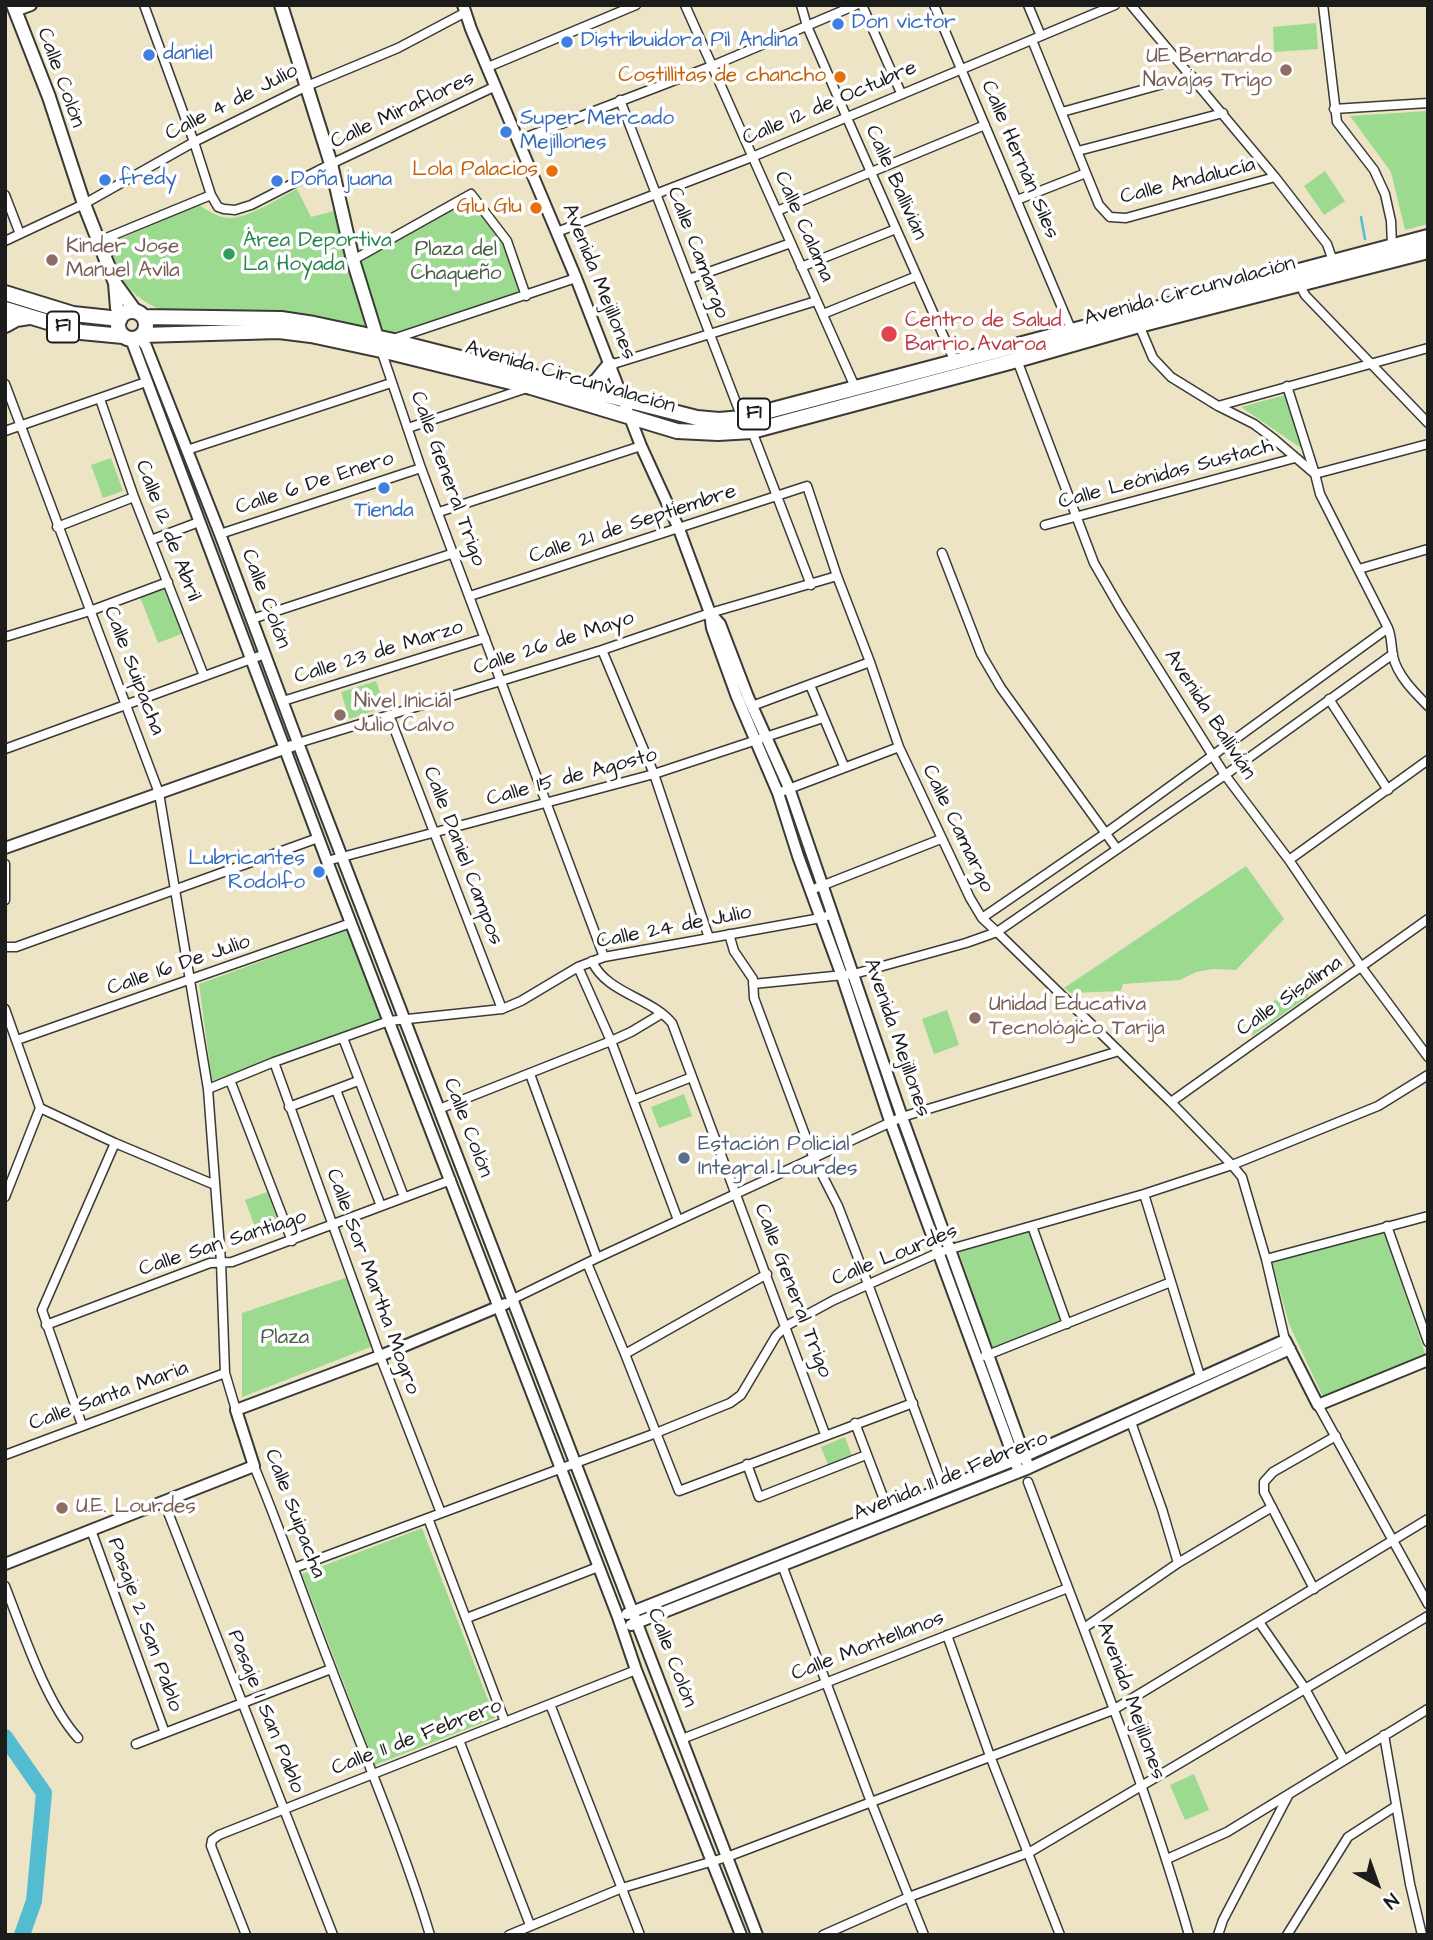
<!DOCTYPE html>
<meta charset="utf-8">
<style>
body{margin:0}
#map{position:relative;width:1433px;height:1940px;overflow:hidden;background:#ede4c6;font-family:"Architects Daughter",sans-serif}
canvas{display:block}
.frame{position:absolute;inset:0;border:7px solid #1c1c1c;pointer-events:none}
.north{position:absolute;left:1342px;top:1849px;width:70px;height:70px;-webkit-text-stroke:5px #fff;paint-order:stroke;rotate:140deg;font-size:19px;font-weight:700;line-height:28px;text-align:center;color:#1c1c1c}
.north::after{content:'';display:block;margin:auto;width:24px;height:32px;background:#1c1c1c;clip-path:polygon(50% 0,100% 100%,50% 72%,0 100%)}
</style>
<div id="map">
<canvas width="1433" height="1940"></canvas>
<div class="frame"></div>
<div class="north">N</div>
</div>
<script>
const c = document.querySelector('canvas').getContext('2d');
c.lineJoin = 'round';
function fill(path, color) { c.fillStyle = color; c.fill(path, 'evenodd'); }
function stroke(path, color, width, dash) { c.strokeStyle = color; c.lineWidth = width; c.lineCap = dash ? 'butt' : 'round'; c.setLineDash(dash || []); c.stroke(path); }
function write(font, color, halo, rows, align = 'center') {
  c.font = font + ' "Architects Daughter",sans-serif'; c.lineWidth = 7; c.setLineDash([]); c.textBaseline = 'middle'; c.strokeStyle = halo; c.fillStyle = color; for (const [text, x, y, turn = 0] of rows) {
    c.save(); c.translate(x, y); c.rotate((+turn || 0) * Math.PI / 180); c.textAlign = isNaN(turn) ? turn : align; if (halo) c.strokeText(text, 0, 0); c.fillText(text, 0, 0); c.restore();
  }
}
fill(new Path2D(`
 M1316,23L1318,49L1274,52L1273,27Z
 M1428,111V224L1405,230L1391,172L1350,116Z
 M1325,171L1345,201L1324,215L1304,186Z
 M297,189L311,217L338,210L370,328L291,315L166,312C129,297 120,280 106,245L199,205C208,211 219,218 230,218C249,218 279,198 297,189Z
 M470,198L503,240L519,290L515,295L388,335L382,334L361,269L362,261Z
 M1285,395L1301,448L1241,407Z
 M111,458L123,491L103,498L91,465Z
 M165,587L184,633L158,643L140,597Z
 M376,681L385,707L349,719L341,692Z
 M1246,866L1284,919L1236,970L1213,969L1196,972L1180,980L1123,984L1121,991L1071,993L1064,988Z
 M347,930L384,1018L212,1081L199,984Z
 M1301,993L1310,995L1252,1036C1256,1008 1274,996 1301,993Z
 M947,1010L959,1045L934,1054L922,1019Z
 M684,1094L692,1116L659,1128L651,1107Z
 M267,1192L281,1229L259,1238L245,1200Z
 M1029,1232L1061,1321L993,1350L959,1252Z
 M1384,1232L1426,1356L1323,1397L1289,1324L1272,1262Z
 M348,1277L373,1346L242,1397V1313Z
 M845,1437L852,1456L828,1465L821,1447Z
 M422,1528L495,1718L375,1765L302,1574Z
 M1194,1774L1209,1810L1185,1820L1170,1785Z`), '#9bda8f');
stroke(new Path2D(`
 M1361,217L1365,239`), '#53bcd1', 2.5);
stroke(new Path2D(`
 M5,1737L44,1793L34,1901L22,1935`), '#53bcd1', 16);
const street = new Path2D(`
 M144,5L194,142L211,195L218,207L224,209L235,210L251,205L331,164L496,86
 M685,5L855,387
 M801,5L807,26L847,118L955,362
 M862,5L901,93
 M934,5L1071,329
 M1028,5L1041,36
 M1131,5L1275,177L1327,244L1333,261
 M1323,5L1337,122L1374,170L1385,194L1391,221L1392,246
 M1032,40L1099,205L1110,217L1126,218L1275,177
 M488,67L636,5
 M620,100L742,418
 M1334,109L1428,103
 M1062,112L1192,76
 M519,140L712,66L856,5
 M1078,151L1223,113
 M5,195L20,234
 M1017,200L1086,173
 M777,211L985,125
 M557,232L752,157L1115,5
 M5,241L84,204L194,142L307,86L398,48L466,12
 M99,241L211,195
 M353,260L471,194L507,241L526,296
 M801,267L896,229
 M689,279L791,243
 M1298,281L1305,295L1428,423
 M823,314L917,276
 M1139,325L1153,358L1171,377L1218,406L1254,424L1274,439L1315,474L1320,494L1388,628C1392,638 1391,646 1393,656C1397,675 1414,692 1428,706
 M393,339L576,278
 M381,350L421,468L604,957
 M1017,360L1094,563L1120,608L1225,775L1289,860L1362,968L1428,1057
 M610,365L816,301
 M5,384L159,793L208,1089L221,1262L225,1373L236,1410
 M1287,386L1315,474L1428,444
 M100,399L134,497L204,676
 M1218,406L1428,348
 M408,428L527,388
 M5,431L146,382
 M752,431L811,585
 M187,450L391,383
 M439,512L641,446
 M1045,525L1295,458
 M57,527L134,497
 M220,534L421,468
 M151,540L199,522
 M942,553L981,654L1001,688L1117,849
 M1359,569L1428,549
 M470,596L807,486L837,576L870,662L899,747L970,898L982,918L997,932L1171,1102L1232,1165L1242,1177L1266,1259L1285,1340
 M252,619L454,553
 M5,637L90,611L168,582
 M602,650L654,774L709,938
 M810,685L844,766
 M1329,699L1388,790
 M283,701L485,638
 M752,706L870,662
 M389,715L502,1009
 M298,743L602,650L710,613L837,576
 M5,749L265,654
 M778,793L899,747
 M1289,860L1428,760
 M327,861L654,774L823,718
 M5,864V900
 M811,890L941,839
 M982,918L1106,833L1388,628
 M729,934L734,951L753,979L754,998L814,1159L838,1206L868,1284L944,1489
 M5,947H16L318,838
 M592,961C606,993 650,997 672,1023L825,1434
 M578,967L611,1041L678,1220
 M753,984L854,974L966,943L997,932L1225,775L1393,654
 M5,1009L40,1108L115,1143L215,1185
 M343,1038L404,1197
 M17,1040L351,923
 M274,1062L380,1356L441,1513
 M530,1074L597,1258
 M230,1080L292,1241
 M208,1089L274,1062L389,1021L502,1009L521,1001L578,967L604,957L821,918L833,914
 M336,1090L381,1206
 M633,1100L692,1077
 M1171,1102L1428,919
 M289,1107L358,1081
 M439,1109L611,1041L631,1032L661,1014
 M1144,1194L1200,1376
 M5,1197L40,1108
 M1032,1226L1067,1324
 M1387,1226L1428,1342
 M1266,1259L1428,1216
 M587,1263L625,1354L679,1491L913,1403
 M513,1299L597,1258L902,1117L1119,1051
 M46,1325L210,1263L232,1262L451,1180
 M625,1354L767,1274
 M985,1356L1171,1282
 M1318,1405L1428,1604
 M1131,1422L1162,1509L1178,1563
 M855,1423L888,1510
 M82,1425L42,1310L115,1143
 M5,1455L225,1373
 M747,1464L759,1497L866,1455
 M254,1466C282,1533 305,1602 332,1670C365,1757 403,1845 430,1935
 M1028,1482C1084,1632 1145,1781 1189,1935
 M164,1502L333,1935
 M428,1518L505,1722
 M91,1530L165,1733
 M782,1565L871,1802L924,1935
 M294,1568L656,1433L730,1403L741,1395L776,1336L786,1326L834,1300L940,1252L1144,1194L1232,1165L1378,1106L1428,1075
 M5,1586C23,1632 46,1703 78,1738
 M1314,1589L1264,1492V1482L1273,1472L1336,1436
 M467,1618L598,1567
 M1259,1622L1304,1687L1344,1760
 M1084,1628L1178,1563L1272,1507
 M947,1635L990,1756L1060,1935
 M550,1704L640,1935
 M1384,1735L1410,1884L1422,1935
 M682,1739L1068,1588
 M459,1740L530,1925
 M136,1744L331,1669
 M1167,1859L1227,1832L1428,1709
 M246,1935L211,1846L212,1840L219,1835L636,1670
 M509,1935L622,1888L727,1857L1113,1710L1428,1519
 M823,1935L909,1897L1030,1852L1428,1616
 M1218,1935L1223,1920L1288,1796
 M1287,1935L1348,1837L1396,1806`);
const secondary = new Path2D(`
 M463,5L471,29L576,278L641,446L679,529L710,613L712,628L737,697L778,793L798,856L842,976L890,1121L1019,1472
 M15,11L31,5
 M139,337L146,346L220,534L298,743L757,1935
 M131,339L327,861L618,1617L636,1670L741,1935
 M710,613L720,624L748,697L789,788L902,1117L1029,1468
 M5,848L292,746
 M5,1564L254,1466L236,1410L380,1356L505,1304
 M627,1614L1025,1456L1285,1340L1318,1405L1428,1360
 M631,1625L1029,1468L1290,1349`);
const primary = new Path2D(`
 M13,5L49,97L84,204L115,283
 M281,5L331,164L353,260L379,344
 M123,315L117,308L115,283L136,312`);
const highway = new Path2D(`
 M5,293L73,314L120,319
 M5,309L81,332L123,336
 M118 325a14 14 0 1 1 28 0a14 14 0 1 1-28 0Z
 M144,317L281,319L314,324L389,340L697,418L719,420L742,418L1428,237
 M5,325L16,319L29,317
 M143,335L279,331L311,335L381,350L531,387L677,431L718,433L752,431L1017,360L1139,325L1428,251
 M586,389L597,381L610,365`);
stroke(street, '#3b3a36', 11);
stroke(secondary, '#3b3a36', 14);
stroke(primary, '#3b3a36', 16);
stroke(highway, '#3b3a36', 18);
stroke(street, '#fff', 8);
stroke(secondary, '#fff', 10);
stroke(primary, '#fff', 12);
stroke(highway, '#fff', 14);
for (const [x, y, r, color] of [
 [838,24,7,"#3f7fe0"],
 [567,42,7,"#3f7fe0"],
 [149,55,7,"#3f7fe0"],
 [1286,70,7,"#8d6e63"],
 [840,77,7,"#e8710a"],
 [506,132,7,"#3f7fe0"],
 [552,171,7,"#e8710a"],
 [105,180,7,"#3f7fe0"],
 [277,181,7,"#3f7fe0"],
 [536,208,7,"#e8710a"],
 [229,254,7,"#2e9e5b"],
 [52,260,7,"#8d6e63"],
 [889,334,9,"#e0444e"],
 [384,488,7,"#3f7fe0"],
 [340,715,7,"#8d6e63"],
 [319,872,7,"#3f7fe0"],
 [975,1018,7,"#8d6e63"],
 [684,1158,7,"#5c6f8a"],
 [62,1508,7,"#8d6e63"]
]) { const dot = new Path2D(); dot.arc(x, y, r, 0, 2 * Math.PI); c.fillStyle = color; c.fill(dot); stroke(dot, '#fff', 2.5); }
for (const [x, y, w] of [
 [63,327,32],
 [754,414,32]
]) { const box = new Path2D(); box.roundRect(x - w / 2, y - 15.5, w, 31, 5); c.fillStyle = '#fff'; c.fill(box); stroke(box, '#1c1c1c', 2); }
write('bold 19px', '#1c1c1c', null, [
 ["F1",63,327],
 ["F1",754,414]
]);
write('21px', '#366cbe', '#fff', [
 ["Don victor",852,24],
 ["Distribuidora Pil Andina",581,42],
 ["daniel",163,55],
 ["Super Mercado",520,120],
 ["Mejillones",520,144],
 ["fredy",119,180],
 ["Doña juana",291,181],
 ["Tienda",384,512,"center"],
 ["Lubricantes",305,860,"right"],
 ["Rodolfo",305,884,"right"]
], 'left');
write('21px', '#785e54', '#fff', [
 ["UE Bernardo",1272,58,"right"],
 ["Navajas Trigo",1272,82,"right"],
 ["Kinder Jose",66,248],
 ["Manuel Avila",66,272],
 ["Nivel Inicial",354,703],
 ["Julio Calvo",354,727],
 ["Unidad Educativa",989,1006],
 ["Tecnológico Tarija",989,1030],
 ["U.E. Lourdes",76,1508]
], 'left');
write('21px', '#c56008', '#fff', [
 ["Costillitas de chancho",826,77],
 ["Lola Palacios",538,171],
 ["Glu Glu",522,208]
], 'right');
write('21px', '#1c1c1c', '#fff', [
 ["Calle Colón",60,78,70],
 ["Calle 4 de Julio",232,103,-27],
 ["Calle 12 de Octubre",830,104,-23],
 ["Calle Miraflores",403,111,-25],
 ["Calle Hernán Siles",1019,160,67],
 ["Calle Andalucía",1188,182,-14],
 ["Calle Ballivián",895,183,66],
 ["Calle Calama",803,227,66],
 ["Calle Camargo",697,253,69],
 ["Avenida Mejillones",598,282,68],
 ["Avenida Circunvalación",1190,292,-15],
 ["Avenida Circunvalación",570,378,16],
 ["Calle Leónidas Sustach",1166,475,-15],
 ["Calle General Trigo",447,479,70],
 ["Calle 6 De Enero",315,484,-18],
 ["Calle 21 de Septiembre",633,525,-18],
 ["Calle 12 de Abril",167,531,69],
 ["Calle Colón",265,599,69],
 ["Calle 26 de Mayo",554,644,-18],
 ["Calle 23 de Marzo",379,653,-17],
 ["Calle Suipacha",133,671,69],
 ["Avenida Ballivián",1209,715,57],
 ["Calle 15 de Agosto",572,778,-15],
 ["Calle Camargo",957,829,64],
 ["Calle Daniel Campos",462,856,69],
 ["Calle 24 de Julio",674,928,-11],
 ["Calle 16 De Julio",179,966,-19],
 ["Calle Sisalima",1290,997,-35],
 ["Avenida Mejillones",896,1038,71],
 ["Calle Colón",467,1128,69],
 ["Calle San Santiago",223,1244,-18],
 ["Calle Lourdes",895,1256,-22],
 ["Calle Sor Martha Mogro",372,1282,70],
 ["Calle General Trigo",792,1291,69],
 ["Calle Santa Maria",109,1397,-20],
 ["Avenida 11 de Febrero",951,1477,-22],
 ["Calle Suipacha",294,1514,69],
 ["Pasaje 2 San Pablo",144,1625,70],
 ["Calle Montellanos",868,1647,-21],
 ["Calle Colón",671,1658,69],
 ["Avenida Mejillones",1130,1701,70],
 ["Pasaje 1 San Pablo",265,1712,68],
 ["Calle 11 de Febrero",417,1738,-21]
]);
write('21px', '#27864d', '#fff', [
 ["Área Deportiva",243,242],
 ["La Hoyada",243,266]
], 'left');
write('21px', '#485e44', '#fff', [
 ["Plaza del",456,251],
 ["Chaqueño",456,275],
 ["Plaza",285,1339]
]);
write('21px', '#be3a42', '#fff', [
 ["Centro de Salud",905,322],
 ["Barrio Avaroa",905,346]
], 'left');
write('21px', '#4e5e75', '#fff', [
 ["Estación Policial",698,1146],
 ["Integral Lourdes",698,1170]
], 'left');
</script>
